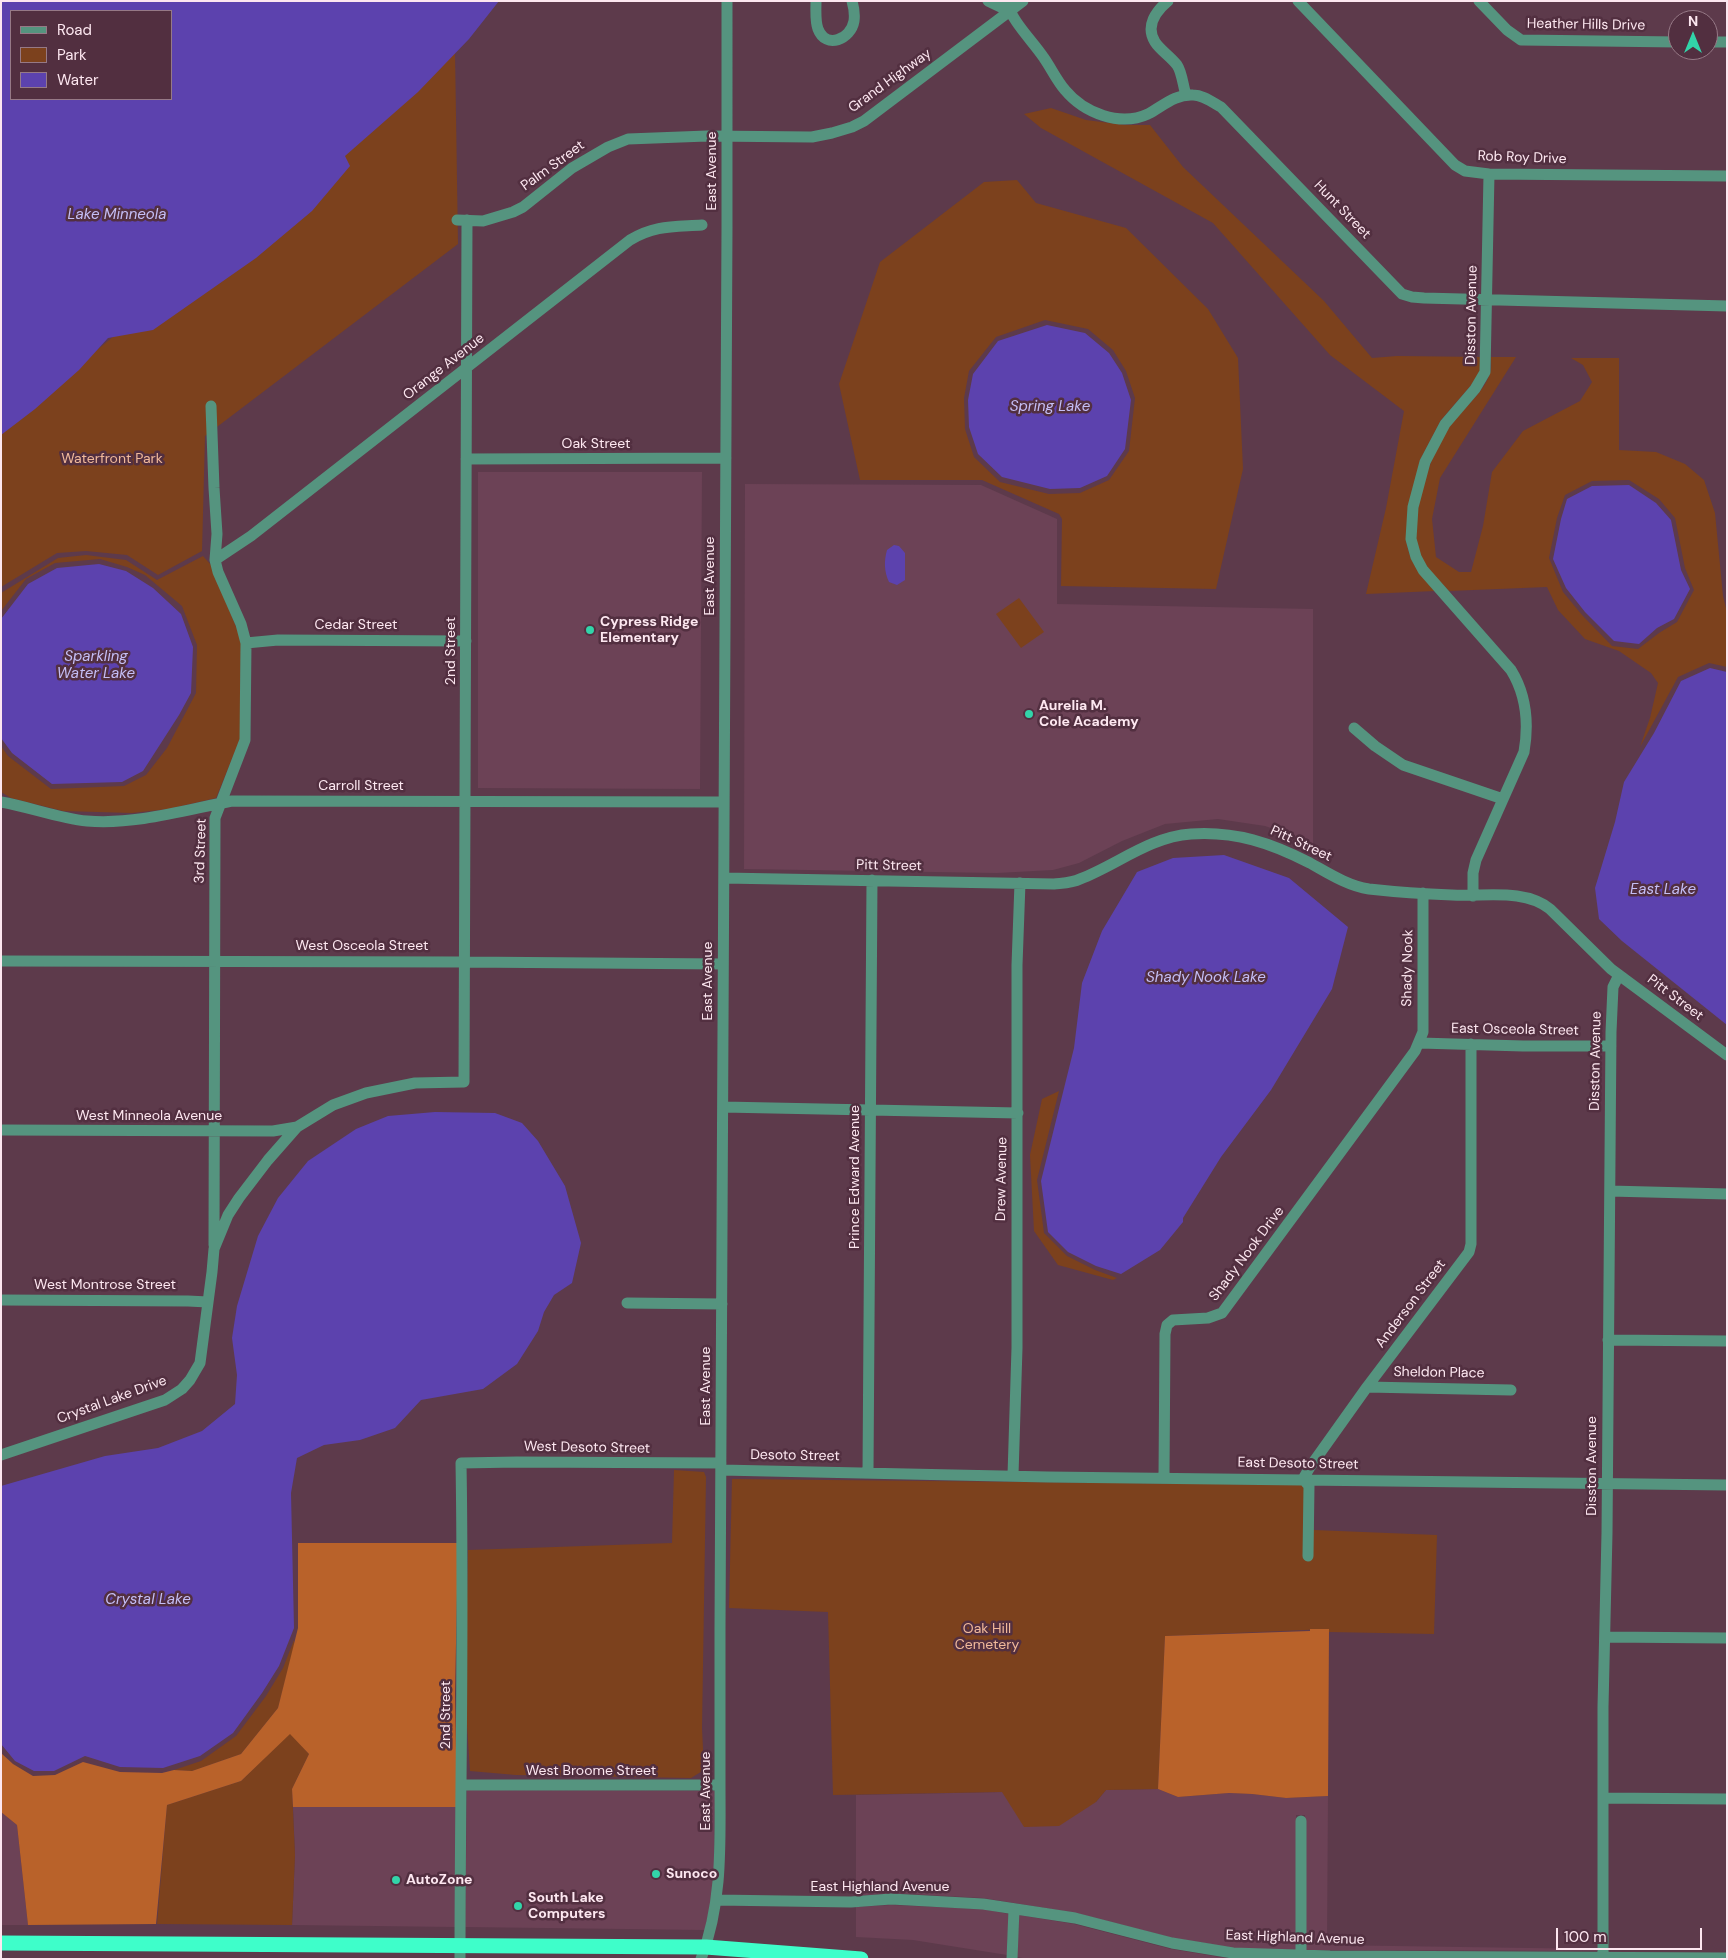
<!DOCTYPE html>
<style>
body{margin:0}
#map{position:relative;width:1728px;height:1960px;overflow:hidden;background:#5d3a4b;font-family:"DM Sans",sans-serif}
canvas{display:block}
.frame{position:absolute;inset:0;border:2px solid #fde7f0;pointer-events:none}
.legend{position:absolute;left:10px;top:10px;width:162px;height:90px;box-sizing:border-box;background:#522f40;border:1px solid #967986;margin:0;padding:6px 9px;list-style:none;font-size:15px;color:#fde7f0}
.legend li{display:flex;align-items:center;gap:10px;height:25px}
.legend b{width:25px;border:1px solid #967986}
.north{position:absolute;left:1668px;top:10px;width:50px;height:50px;box-sizing:border-box;background:#522f40;border:1px solid #967986;border-radius:50%;rotate:0deg;font-size:14px;font-weight:700;line-height:20px;text-align:center;color:#fde7f0}
.north::after{content:'';display:block;margin:auto;width:18px;height:22px;background:#32d4a9;clip-path:polygon(50% 0,100% 100%,50% 72%,0 100%)}
.scale{position:absolute;left:1556px;top:1928px;width:146px;height:22px;box-sizing:border-box;border:2px solid #fde7f0;border-top:0;padding-left:6px;font-size:15px;line-height:18px;white-space:nowrap;color:#fde7f0;-webkit-text-stroke:4px #522f40;paint-order:stroke}
</style>
<div id="map">
<canvas width="1728" height="1960"></canvas>
<div class="frame"></div>
<ul class="legend">
<li><b style="height:6px;background:#55947f"></b>Road</li>
<li><b style="height:14px;background:#7c411d"></b>Park</li>
<li><b style="height:14px;background:#5c42ae"></b>Water</li>
</ul>
<div class="north">N</div>
<div class="scale">100 m</div>
</div>
<script>
const c = document.querySelector('canvas').getContext('2d');
c.lineJoin = 'round';
function fill(path, color) { c.fillStyle = color; c.fill(path, 'evenodd'); }
function stroke(path, color, width, dash) { c.strokeStyle = color; c.lineWidth = width; c.lineCap = dash ? 'butt' : 'round'; c.setLineDash(dash || []); c.stroke(path); }
function write(font, color, halo, rows, align = 'center') {
  c.font = font + ' "DM Sans",sans-serif'; c.lineWidth = 5; c.setLineDash([]); c.textBaseline = 'middle'; c.strokeStyle = halo; c.fillStyle = color; for (const [text, x, y, turn = 0] of rows) {
    c.save(); c.translate(x, y); c.rotate((+turn || 0) * Math.PI / 180); c.textAlign = isNaN(turn) ? turn : align; if (halo) c.strokeText(text, 0, 0); c.fillText(text, 0, 0); c.restore();
  }
}
fill(new Path2D(`
 M478,472H702L700,789L478,788Z
 M745,484L981,485L1057,519V604L1313,609V846L1300,838L1265,826L1218,819L1165,824L1122,841L1079,863L1053,870L997,873L744,869Z
 M1158,1789L1178,1797L1229,1793L1252,1794L1286,1798L1328,1796L1327,1945L1597,1949V1951L1306,1950L1305,1815H1296V1950L1234,1948L1173,1938L1076,1913L983,1898L891,1893L856,1896V1795L1002,1792L1096,1802L1106,1790Z
 M467,1790L715,1791L714,1886L705,1930L465,1927Z
 M293,1807H457L455,1927L292,1925L295,1855Z
 M1,1812L17,1825L28,1925H1Z
 M891,1905L982,1909L1009,1914L1007,1955L913,1940L856,1937V1907Z
 M1019,1915L1074,1924L1171,1949L1232,1959H1028L1017,1957Z`), '#6c4256');
fill(new Path2D(`
 M455,52L458,244L205,436L202,551L158,575L127,555L86,551L57,553L1,587V430Z
 M1051,108L1086,120L1125,125H1150L1183,167L1324,301L1372,358L1397,356L1481,357L1480,371L1472,384L1441,420L1420,460L1406,538C1408,561 1421,575 1435,591L1366,594L1386,508L1404,411L1330,355L1213,223L1041,128L1024,114Z
 M1017,180L1036,203L1126,228L1208,309L1238,358L1243,469L1216,589L1061,586L1062,519L1059,514L982,480H860L839,384L880,262L984,182ZM1045,320L1088,329L1113,350L1126,371L1135,398L1129,451L1109,480L1080,493L1049,494L1000,482L974,457L965,429L964,398L969,371L996,337Z
 M1491,357H1516L1440,478L1432,519L1436,557L1459,572H1471L1483,526L1492,472L1523,431L1580,401L1592,382L1583,365L1571,358H1619V450L1656,452L1685,464L1704,480L1715,513L1723,596L1727,612V667L1709,663L1678,677L1640,747L1650,718L1658,683L1651,673L1619,651L1585,639L1558,610L1547,587L1449,591C1439,580 1426,569 1420,555C1406,524 1430,454 1449,427C1461,410 1481,396 1489,376C1492,370 1491,363 1491,357ZM1629,480L1659,499L1675,518L1685,568L1694,590L1677,622L1659,633L1638,649L1612,646L1582,615L1563,592L1549,558L1557,518L1565,495L1592,481Z
 M86,555L126,560L157,580L203,556L211,565L241,639L240,739L216,798L168,809L132,813L63,811L11,798L1,792V746L8,756L51,789L124,786L146,775L167,748L196,693L197,645L182,606L145,575L127,567L100,559L55,563L26,579L1,611V593L58,558Z
 M1019,598L1044,632L1021,648L996,614Z
 M1059,1091L1037,1180L1044,1233L1067,1256L1095,1270L1117,1278L1113,1280L1058,1265L1034,1231L1030,1155L1042,1099Z
 M674,1470L704,1472L706,1477L702,1728L704,1770L691,1778L516,1775L470,1771L465,1695L468,1550L672,1543Z
 M732,1479L1314,1485V1530L1437,1535L1434,1634L1329,1632L1328,1629L1165,1636L1158,1789L1106,1790L1096,1802L1059,1826L1024,1827L1002,1792L833,1795L828,1612L729,1608Z
 M294,1640V1646L278,1708L241,1754L192,1771L174,1770L201,1761L236,1736L266,1696L283,1668Z
 M290,1733L309,1754L292,1789L295,1855L292,1925L157,1924L167,1805L241,1781Z`), '#7c411d');
fill(new Path2D(`
 M298,1543H458L455,1694L457,1807H293L292,1789L309,1754L290,1734L241,1781L167,1805L156,1924L28,1925L17,1825L1,1812V1753L13,1764L33,1776L55,1775L83,1762L120,1772L162,1773L174,1770L192,1771L241,1754L278,1708L298,1628Z
 M1310,1629H1329L1328,1796L1286,1798L1252,1794L1229,1793L1178,1797L1158,1789L1165,1636L1310,1631Z`), '#b9622a');
fill(new Path2D(`
 M1,1H499L469,39L418,92L345,156L350,166L312,211L256,258L153,330L108,338L79,370L35,409L1,435ZM171,11V99H11V11Z
 M1047,325L1085,333L1109,353L1122,373L1131,400L1125,449L1107,476L1080,488L1050,489L1002,477L978,454L969,427L968,400L973,374L998,341Z
 M1629,485L1656,503L1671,520L1681,570L1690,589L1674,619L1657,628L1639,644L1614,641L1585,612L1566,588L1553,559L1561,519L1567,499L1592,486Z
 M894,545L899,546L905,553V580L897,585L889,582C884,571 884,561 887,550Z
 M99,564L126,571L153,588L181,614L193,647L191,693L179,715L143,771L122,782L52,784L12,753L1,738V619L28,584L57,568Z
 M1710,668L1727,672V1025L1622,941L1599,919L1595,888L1615,822L1624,782L1654,733L1681,681Z
 M1224,855L1289,878L1348,927L1332,989L1271,1090L1221,1157L1183,1218V1222L1160,1250L1121,1274L1096,1266L1068,1252L1048,1232L1041,1181L1074,1048L1082,983L1102,931L1137,872L1173,858Z
 M435,1112L495,1113L522,1123L538,1141L565,1186L581,1243L572,1283L554,1295L544,1312L538,1331L517,1364L483,1389L421,1400L395,1428L360,1440L324,1445L297,1458L291,1493L294,1628L279,1666L262,1693L233,1733L200,1756L163,1768L120,1767L85,1756L54,1771H34L15,1761L1,1744V1486L105,1456L158,1448L202,1431L235,1404L237,1375L232,1338L237,1306L258,1236L278,1198L308,1161L356,1129L388,1116Z`), '#5c42ae');
stroke(new Path2D(`
 M816,1C816,10 815,21 818,29C826,50 851,39 854,21C855,14 854,8 852,1
 M988,1L1009,11
 M1006,1C1013,23 1032,40 1044,58C1051,68 1057,81 1065,90C1084,113 1120,127 1148,114C1163,106 1175,94 1193,95C1203,95 1212,102 1221,107L1402,294L1412,297L1424,298L1727,306
 M1168,1C1156,11 1145,26 1155,42C1160,50 1170,56 1177,65C1182,72 1183,86 1186,95
 M1298,1L1455,165L1465,171L1489,174L1727,176
 M1479,1L1507,30L1521,40L1678,42
 M1708,42H1727
 M457,220L483,221L513,212L523,207L572,168L608,147L628,139L707,136L812,137L832,133L852,127L864,121L1023,1
 M211,406L214,488L217,534L215,560L218,572L241,624L246,643L245,740L215,818L214,1245
 M466,459L726,458
 M215,560L251,536L630,240C655,225 673,227 702,225
 M246,643L278,640L466,641
 M1354,728L1375,746L1403,765L1503,799
 M1,802C30,807 58,818 87,821C136,825 185,810 232,801L724,802
 M724,878L1054,884C1062,883 1072,883 1080,879C1117,865 1149,837 1191,834C1236,831 1271,843 1310,863C1328,873 1348,886 1369,889C1396,892 1424,894 1452,895C1484,897 1524,888 1550,909L1611,969L1727,1055
 M1473,896V873L1476,860L1524,752C1529,723 1527,696 1511,670L1423,570L1416,557L1411,539L1413,507L1425,462L1445,424L1475,389L1485,372L1489,174
 M1,961L464,962L723,964
 M1420,1043L1523,1046H1611
 M723,1107L1018,1113
 M1,1130L273,1131L297,1127
 M1610,1191L1727,1194
 M1,1300L188,1301L208,1302
 M627,1303L722,1304
 M1608,1340L1727,1341
 M1367,1387L1511,1390
 M1,1455L165,1400L182,1389L190,1380L200,1363L212,1272L214,1249L228,1215L239,1198L268,1160L297,1127L333,1105L366,1093L415,1083L464,1082L467,220
 M721,1470L1048,1477L1727,1485
 M868,1473L872,880
 M1013,1475L1017,1348V965L1020,883
 M1164,1477L1165,1334L1167,1325L1173,1320L1208,1318L1222,1313L1415,1051L1423,1032V893
 M1308,1556L1309,1486L1303,1479L1310,1467L1367,1387L1469,1252L1471,1244V1044
 M1605,1637L1727,1638
 M462,1785H720
 M1603,1798L1727,1799
 M1301,1821V1956
 M717,1900L851,1902L891,1899L983,1904L1075,1918L1172,1943L1233,1953L1330,1956L1727,1958
 M460,1959C460,1794 464,1628 461,1463L517,1462L721,1463
 M701,1959C723,1902 720,1843 720,1783C720,1731 720,1679 720,1627L727,227V1
 M1012,1959L1014,1909
 M1603,1959V1707L1607,1533L1611,1032L1613,987L1619,975`), '#55947f', 11);
stroke(new Path2D(`
 M1,1943L706,1947L861,1959`), '#3efeca', 15);
for (const [x, y, r, color] of [
 [590,630,5,"#32d4a9"],
 [1029,714,5,"#32d4a9"],
 [656,1874,5,"#32d4a9"],
 [396,1880,5,"#32d4a9"],
 [518,1906,5,"#32d4a9"]
]) { const dot = new Path2D(); dot.arc(x, y, r, 0, 2 * Math.PI); c.fillStyle = color; c.fill(dot); stroke(dot, '#522f40', 2); }
write('14px', '#fde7f0', '#522f40', [
 ["Heather Hills Drive",1586,25,1],
 ["Grand Highway",890,81,-36],
 ["Rob Roy Drive",1522,158,2],
 ["Palm Street",553,166,-36],
 ["East Avenue",712,171,-90],
 ["Hunt Street",1342,210,46],
 ["Disston Avenue",1472,315,-89],
 ["Orange Avenue",444,367,-38],
 ["Oak Street",596,444],
 ["East Avenue",710,576,-90],
 ["Cedar Street",356,625],
 ["2nd Street",451,651,-90],
 ["Carroll Street",361,786],
 ["Pitt Street",1301,844,25],
 ["3rd Street",201,851,-88],
 ["Pitt Street",889,866,1],
 ["West Osceola Street",362,946],
 ["Shady Nook",1408,968,-89],
 ["East Avenue",708,981,-90],
 ["Pitt Street",1675,998,37],
 ["East Osceola Street",1515,1030,1],
 ["Disston Avenue",1596,1061,-89],
 ["West Minneola Avenue",149,1116],
 ["Prince Edward Avenue",855,1177,-90],
 ["Drew Avenue",1002,1179,-89],
 ["Shady Nook Drive",1247,1254,-53],
 ["West Montrose Street",105,1285],
 ["Anderson Street",1411,1304,-53],
 ["Sheldon Place",1439,1373,1],
 ["East Avenue",706,1386,-90],
 ["Crystal Lake Drive",112,1400,-20],
 ["West Desoto Street",587,1448,1],
 ["Desoto Street",795,1456,1],
 ["East Desoto Street",1298,1464,1],
 ["Disston Avenue",1592,1466,-90],
 ["2nd Street",446,1715,-90],
 ["West Broome Street",591,1771],
 ["East Avenue",706,1791,-90],
 ["East Highland Avenue",880,1887],
 ["East Highland Avenue",1295,1938,2]
]);
write('14px', '#f1b99a', '#522f40', [
 ["Waterfront Park",112,459],
 ["Oak Hill",987,1629],
 ["Cemetery",987,1645]
]);
write('bold 14px', '#fde7f0', '#522f40', [
 ["Cypress Ridge",600,622],
 ["Elementary",600,638],
 ["Aurelia M.",1039,706],
 ["Cole Academy",1039,722],
 ["Sunoco",666,1874],
 ["AutoZone",406,1880],
 ["South Lake",528,1898],
 ["Computers",528,1914]
], 'left');
write('italic 15px', '#c4bef6', '#522f40', [
 ["Lake Minneola",117,215],
 ["Spring Lake",1050,407],
 ["Sparkling",96,657],
 ["Water Lake",96,674],
 ["East Lake",1663,890],
 ["Shady Nook Lake",1206,978],
 ["Crystal Lake",148,1600]
]);
</script>
